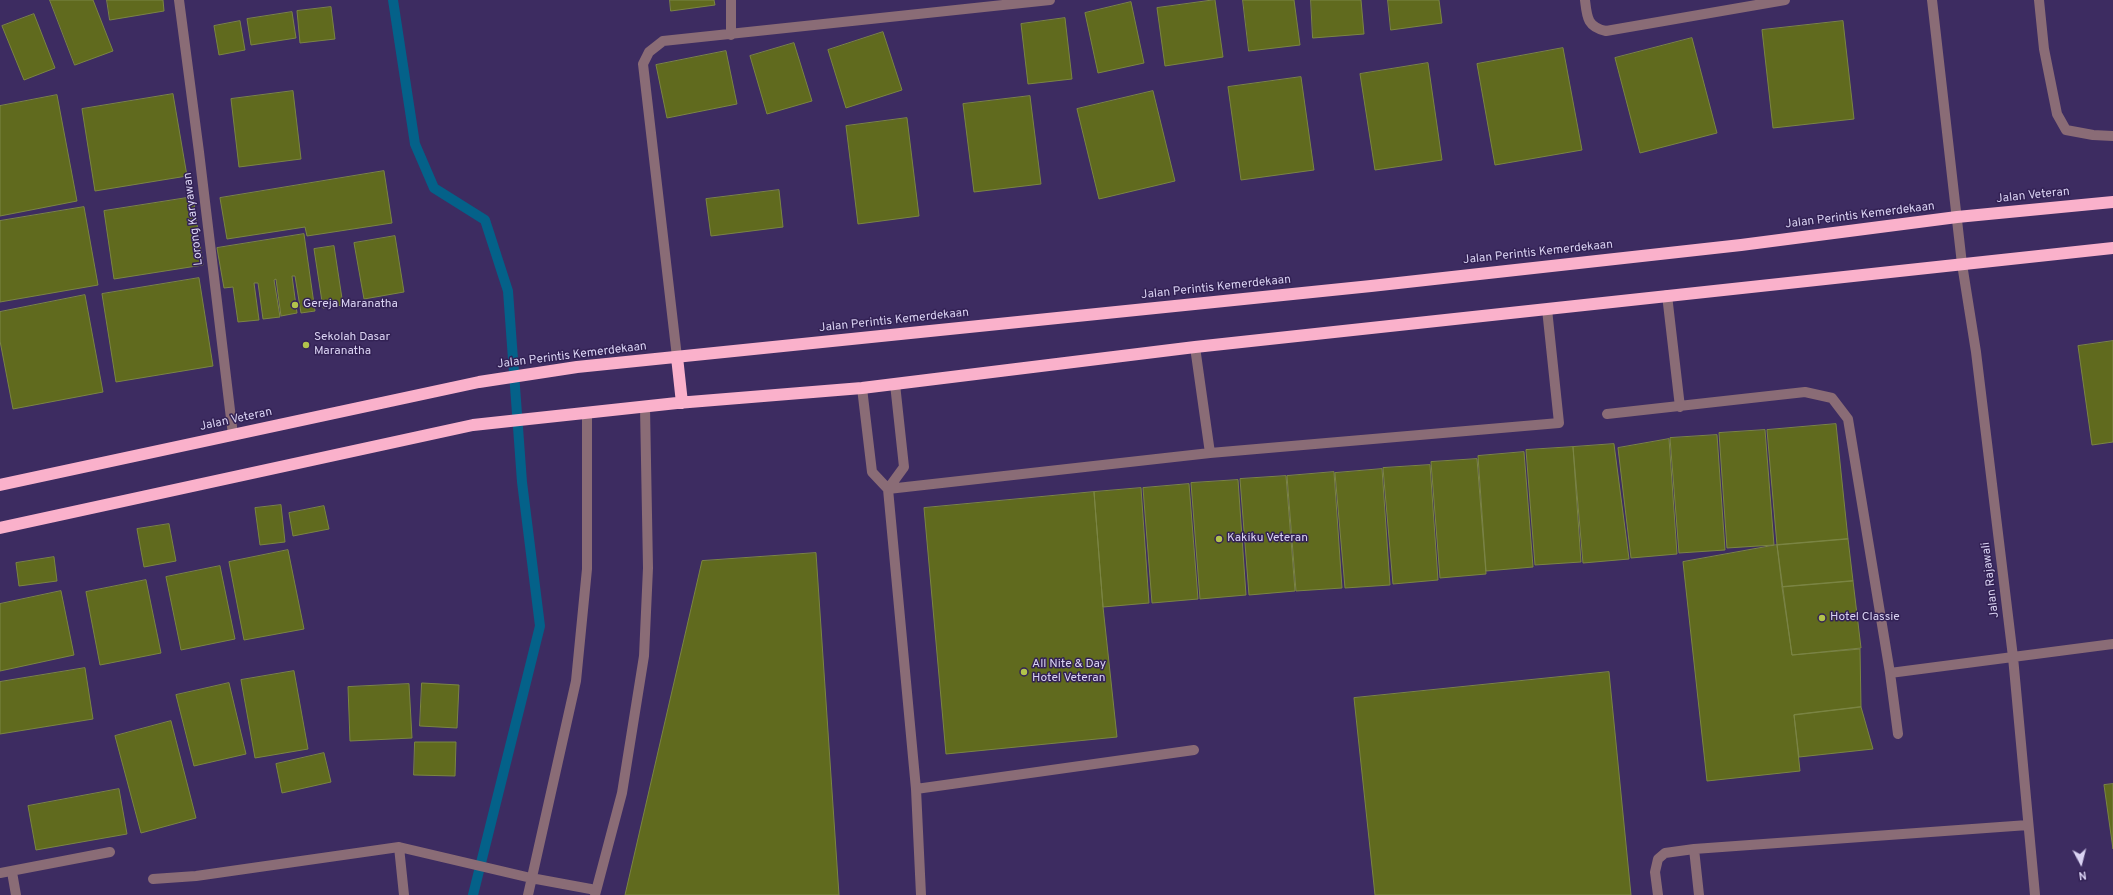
<!DOCTYPE html>
<style>
body{margin:0}
#map{position:relative;width:2113px;height:895px;overflow:hidden;background:#3d2c61;font-family:Overpass,sans-serif}
canvas{display:block}
.north{position:absolute;left:2061px;top:843px;width:40px;height:40px;-webkit-text-stroke:3px #325;paint-order:stroke;rotate:173deg;font-size:11px;font-weight:700;line-height:16px;text-align:center;color:#dad3f3}
.north::after{content:'';display:block;margin:auto;width:14px;height:18px;background:#dad3f3;clip-path:polygon(50% 0,100% 100%,50% 72%,0 100%)}
</style>
<div id="map">
<canvas width="2113" height="895"></canvas>
<div class="north">N</div>
</div>
<script>
const c = document.querySelector('canvas').getContext('2d');
c.lineJoin = 'round';
function stroke(path, color, width, dash) { c.strokeStyle = color; c.lineWidth = width; c.lineCap = dash ? 'butt' : 'round'; c.setLineDash(dash || []); c.stroke(path); }
function fill(path, color) { c.fillStyle = color; c.fill(path, 'evenodd'); }
function write(font, color, halo, rows, align = 'center') {
  c.font = font + ' Overpass,sans-serif'; c.lineWidth = 3; c.setLineDash([]); c.textBaseline = 'middle'; c.strokeStyle = halo; c.fillStyle = color; for (const [text, x, y, turn = 0] of rows) {
    c.save(); c.translate(x, y); c.rotate((+turn || 0) * Math.PI / 180); c.textAlign = isNaN(turn) ? turn : align; if (halo) c.strokeText(text, 0, 0); c.fillText(text, 0, 0); c.restore();
  }
}
stroke(new Path2D(`
 M393,0L415,144L434,188L485,220L508,291L522,482L540,626L473,895`), '#046189', 10);
const building = new Path2D(`
 M50,0H93L113,51L75,65Z
 M107,0H163L164,11L110,20Z
 M670,0H714L715,5L671,11Z
 M1215,0L1223,57L1165,66L1157,8Z
 M1243,0H1294L1300,45L1249,51Z
 M1311,0H1361L1364,34L1313,38Z
 M1388,0H1439L1442,23L1391,30Z
 M1131,2L1144,63L1098,73L1085,13Z
 M331,7L335,39L300,43L297,11Z
 M292,12L296,38L251,45L247,19Z
 M34,14L55,68L24,80L2,26Z
 M1065,18L1072,79L1028,84L1021,24Z
 M240,21L245,50L219,55L214,26Z
 M1843,21L1854,119L1773,128L1762,30Z
 M883,32L902,90L846,108L828,50Z
 M1692,38L1717,133L1640,153L1615,58Z
 M794,43L812,101L767,114L750,56Z
 M1563,48L1582,150L1495,165L1477,64Z
 M726,51L737,104L667,118L656,65Z
 M1428,63L1442,160L1375,170L1360,74Z
 M1301,77L1314,170L1241,180L1228,87Z
 M293,91L301,159L239,167L231,99Z
 M1153,91L1175,181L1099,199L1077,109Z
 M173,94L187,176L95,191L82,109Z
 M57,95L77,201L0,216V106Z
 M1030,96L1041,184L974,192L963,104Z
 M907,118L919,216L858,224L846,126Z
 M384,171L392,223L307,236L305,227L227,239L220,198Z
 M779,190L783,227L711,236L706,199Z
 M193,197L203,265L114,279L104,211Z
 M84,207L98,285L0,302V221Z
 M304,234L315,311L301,313L295,276H292L297,313L281,316L276,279L274,280L280,317L263,319L258,283H254L259,320L238,322L233,287L224,288L217,248Z
 M395,236L404,292L364,299L354,243Z
 M334,246L343,305L323,308L314,249Z
 M199,278L213,366L116,382L102,294Z
 M85,295L103,392L13,409L0,341V312Z
 M2113,341V442L2092,445L2078,346Z
 M1836,424L1848,539L1777,545L1767,430Z
 M1765,430L1774,545L1727,548L1719,433Z
 M1717,435L1725,550L1679,553L1670,438Z
 M1669,439L1677,554L1631,558L1618,448Z
 M1614,444L1629,559L1583,563L1573,447Z
 M1573,447L1581,562L1535,565L1526,450Z
 M1524,452L1533,567L1486,571L1478,456Z
 M1477,459L1486,574L1440,578L1431,462Z
 M1430,465L1438,580L1393,584L1383,468Z
 M1382,469L1390,585L1345,588L1335,473Z
 M1334,472L1342,588L1296,591L1287,476Z
 M1286,476L1295,591L1249,595L1240,479Z
 M1238,480L1246,595L1200,599L1191,483Z
 M1189,484L1198,599L1152,603L1143,488Z
 M1141,488L1149,603L1103,607L1094,492Z
 M1094,492L1103,607L1117,737L946,754L924,508Z
 M281,505L285,542L260,545L255,508Z
 M324,506L329,529L293,536L289,513Z
 M169,524L176,561L144,567L137,529Z
 M1848,539L1853,581L1782,587L1777,545Z
 M1777,545L1792,655L1860,649L1861,707L1794,715L1800,771L1707,781L1683,562Z
 M288,550L304,629L244,640L229,562Z
 M816,553L839,895H625L702,561Z
 M54,557L57,581L19,586L16,563Z
 M220,566L235,639L181,650L166,577Z
 M146,580L161,653L100,665L86,592Z
 M1853,581L1861,648L1792,655L1782,587Z
 M61,591L74,655L0,671V604Z
 M85,668L93,719L0,734V682Z
 M294,671L308,749L255,758L241,680Z
 M1609,672L1631,895H1375L1354,698Z
 M229,683L246,754L194,766L176,695Z
 M422,683L459,685L457,728L420,726Z
 M409,684L412,738L350,741L348,687Z
 M1861,707L1873,749L1799,757L1794,715Z
 M171,721L196,818L141,833L115,736Z
 M415,742H456L455,776L414,775Z
 M324,753L331,782L282,793L276,764Z
 M2113,784V849L2104,785Z
 M119,789L127,834L36,850L28,806Z`);
fill(building, '#606a1e');
stroke(building, '#7b8544', 1);
stroke(new Path2D(`
 M179,0L199,152L233,435
 M1585,0C1587,17 1587,27 1606,31L1785,0
 M1932,0L1962,264L1976,352L2013,657L2035,895
 M2039,0L2044,49L2057,114L2066,130L2093,135L2113,136
 M731,35V0
 M1667,295L1680,407
 M1195,347L1210,453
 M677,357L643,64L649,52L663,41L1050,0
 M862,388L872,472L888,489L904,467L895,384
 M1607,414L1805,392L1832,398L1848,419L1890,673L1898,734
 M1890,673L2113,644
 M916,789L1194,750
 M399,847L404,895
 M12,872L16,895
 M0,873L110,852
 M153,879L196,876L399,847L531,878L596,890
 M528,895L576,681L587,569V414
 M595,895L622,793L644,656L648,568L645,407
 M921,895L916,789L888,489L1210,453L1559,423L1547,309
 M1658,895L1655,872L1658,859L1665,853L1694,849
 M1699,895L1694,849L2028,825`), '#8a6c76', 10);
stroke(new Path2D(`
 M677,357L682,403
 M0,485L479,382L577,367L1371,286L1741,245L1957,217L2113,202
 M0,528L473,425L677,403L862,388L1195,347L2113,248`), '#fab1cb', 12);
for (const [x, y, r, color] of [
 [295,305,4,"#b2c34c"],
 [306,345,4,"#b2c34c"],
 [1219,539,4,"#b2c34c"],
 [1822,618,4,"#b2c34c"],
 [1024,672,4,"#b2c34c"]
]) { const dot = new Path2D(); dot.arc(x, y, r, 0, 2 * Math.PI); c.fillStyle = color; c.fill(dot); stroke(dot, '#325', 1.5); }
write('12px', '#dad3f3', '#325', [
 ["Jalan Veteran",2033,196,-6],
 ["Jalan Perintis Kemerdekaan",1860,216,-7],
 ["Lorong Karyawan",194,219,-97],
 ["Jalan Perintis Kemerdekaan",1538,253,-6],
 ["Jalan Perintis Kemerdekaan",1216,288,-6],
 ["Jalan Perintis Kemerdekaan",894,321,-6],
 ["Jalan Perintis Kemerdekaan",572,356,-7],
 ["Jalan Veteran",236,420,-12],
 ["Jalan Rajawali",1991,580,-97]
]);
write('12px', '#dad3f3', '#325', [
 ["Gereja Maranatha",303,305],
 ["Sekolah Dasar",314,338],
 ["Maranatha",314,352],
 ["Kakiku Veteran",1227,539],
 ["Hotel Classie",1830,618],
 ["All Nite & Day",1032,665],
 ["Hotel Veteran",1032,679]
], 'left');
</script>
